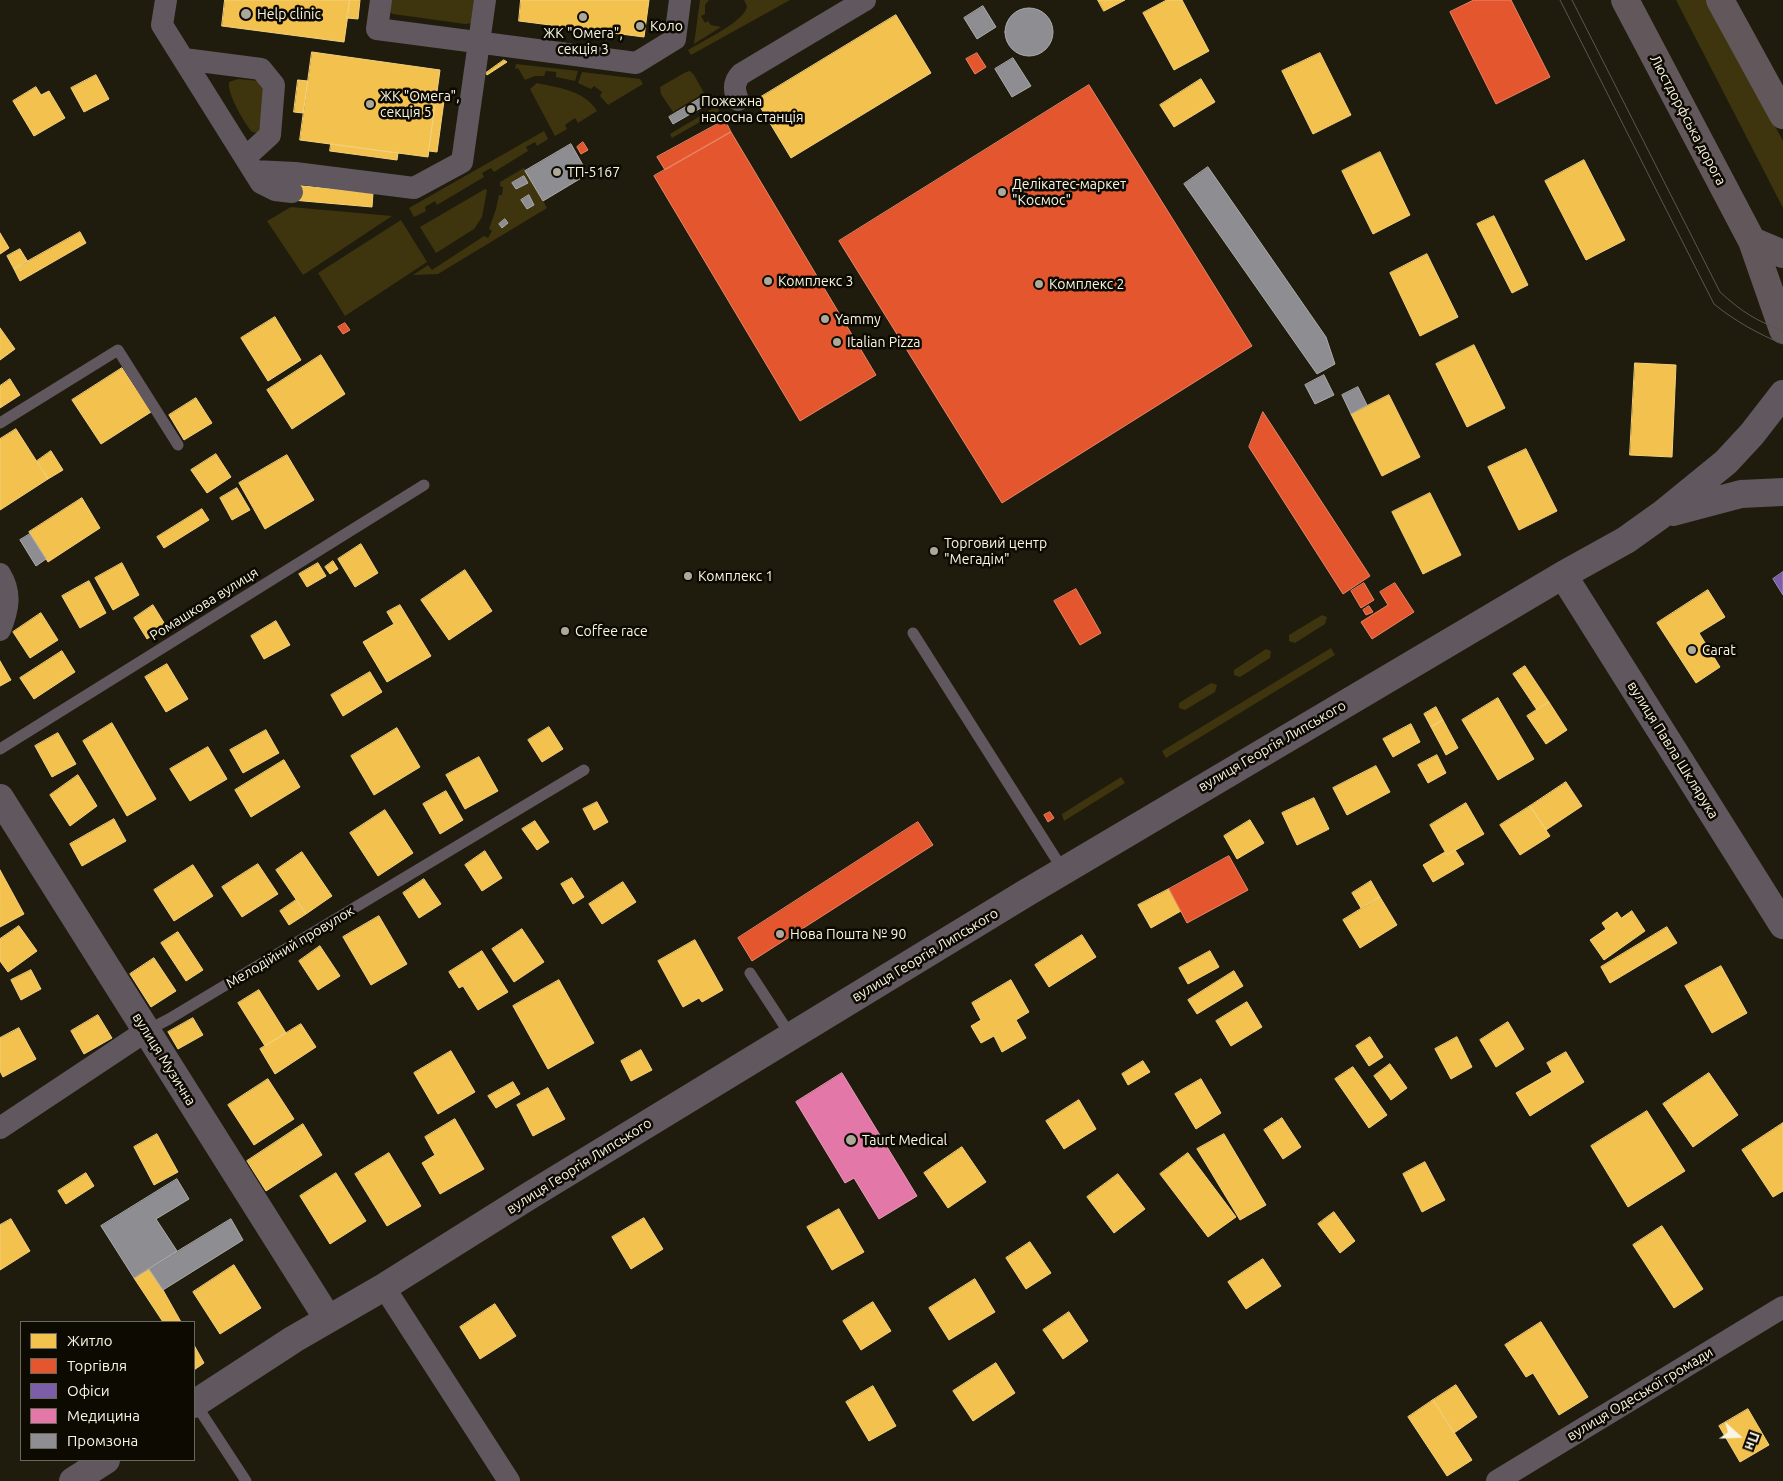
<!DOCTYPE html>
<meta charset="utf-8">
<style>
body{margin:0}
#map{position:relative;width:1783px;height:1481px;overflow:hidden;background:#1f1c0d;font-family:Ubuntu,sans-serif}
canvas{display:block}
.legend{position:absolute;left:20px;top:1321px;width:175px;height:140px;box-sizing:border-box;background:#0d0a02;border:1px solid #6b685d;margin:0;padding:6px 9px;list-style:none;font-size:15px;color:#f9f5e5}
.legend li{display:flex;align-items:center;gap:10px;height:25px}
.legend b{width:25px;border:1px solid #6b685d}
.north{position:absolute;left:1713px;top:1411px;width:50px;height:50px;-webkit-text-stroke:4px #0d0a02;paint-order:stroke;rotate:110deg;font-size:14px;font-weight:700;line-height:20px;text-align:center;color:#f9f5e5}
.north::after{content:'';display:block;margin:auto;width:18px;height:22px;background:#f9f5e5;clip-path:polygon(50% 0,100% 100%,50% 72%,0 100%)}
</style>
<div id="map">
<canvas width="1783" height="1481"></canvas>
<ul class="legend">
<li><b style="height:14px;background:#f2c14e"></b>Житло</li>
<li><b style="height:14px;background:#e4572e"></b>Торгівля</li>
<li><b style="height:14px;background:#7b5ea7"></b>Офіси</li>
<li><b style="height:14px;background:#e377a8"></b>Медицина</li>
<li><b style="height:14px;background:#8d8d92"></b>Промзона</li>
</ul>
<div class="north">Пн</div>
</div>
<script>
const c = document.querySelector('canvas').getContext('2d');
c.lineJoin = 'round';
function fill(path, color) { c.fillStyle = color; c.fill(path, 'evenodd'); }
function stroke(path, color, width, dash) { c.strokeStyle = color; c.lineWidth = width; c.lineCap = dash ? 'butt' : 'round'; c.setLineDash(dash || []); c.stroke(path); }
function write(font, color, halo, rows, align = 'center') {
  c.font = font + ' Ubuntu,sans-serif'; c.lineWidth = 5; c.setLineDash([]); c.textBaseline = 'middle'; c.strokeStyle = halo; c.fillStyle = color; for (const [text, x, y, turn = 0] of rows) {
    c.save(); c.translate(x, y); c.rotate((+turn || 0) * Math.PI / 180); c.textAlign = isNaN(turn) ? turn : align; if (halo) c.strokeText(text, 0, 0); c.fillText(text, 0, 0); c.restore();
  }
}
fill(new Path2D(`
 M388,0H480L472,23L465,24L393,14L390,12Z
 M700,0H709L705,5V14L701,16L705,23L708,21L711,25L721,27L694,44Z
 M744,0H790L691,55L688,50C702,41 746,21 747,6Z
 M1676,0H1707L1783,141V208Z
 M516,64L578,71L575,81L556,77V72L546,71L544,76H535L525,80L518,68L515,69Z
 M690,71L694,75L704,93L673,112L661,94L660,87L686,72Z
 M582,72L640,79L643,84L608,105L600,96L602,92L594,86L591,89L578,83Z
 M238,79L259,81L265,86L259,133L252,132C244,122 227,94 229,82Z
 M537,83C559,88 584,90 597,111L578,123L575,118L565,125L567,129L555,136L530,89Z
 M717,106L719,111L672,138L670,134Z
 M544,131L548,139L537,146L535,142L526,147L528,151L494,172L491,168L482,173L484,177L437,205L435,201L425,207L426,211L414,217L409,208Z
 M524,168L547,208L438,274L413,275L428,265L432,270L484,236L488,238L492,231L489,229L496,209L499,195H502L503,187L500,186V182Z
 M485,189L487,190L482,217L474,229L436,253L420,227Z
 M291,207L392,216L303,275L267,221Z
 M401,220L427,262L345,316L318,273Z
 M1322,615L1327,617L1325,624L1295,643L1289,641V635Z
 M1331,648L1335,655L1166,758L1162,751Z
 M1266,649L1271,651L1270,658L1240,677L1234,675V670Z
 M1211,683L1217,685L1215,692L1185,710L1179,708V703Z
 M1121,777L1125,783L1064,821L1062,814Z`), '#3e340e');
const homes = new Path2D(`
 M225,0H350L344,42L222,26Z
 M350,0H360L358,19L347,18Z
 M521,0H649L644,37L519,21Z
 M1098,0H1125L1104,11Z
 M1167,0H1182L1209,51L1174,70L1143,13Z
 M896,15L931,73L791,158L756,100Z
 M312,52L440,70L428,157L300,140Z
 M1320,53L1351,115L1313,134L1282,71Z
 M504,60L507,62L487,75L486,73Z
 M96,75L109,99L84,112L71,88Z
 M1201,79L1215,102L1174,127L1160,105Z
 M298,80L308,81L303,113L294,112Z
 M36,87L41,95L49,91L65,118L34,136L13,101Z
 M436,99L444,101L437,152L429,151Z
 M331,144L398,153L397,160L330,151Z
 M1380,152L1410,215L1373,234L1342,171Z
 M1584,160L1625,240L1586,260L1545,181Z
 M293,185L373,193L372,207L292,200Z
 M1494,216L1528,285L1512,293L1477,224Z
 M80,232L86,243L20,281L14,269Z
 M0,233L9,248L0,254Z
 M20,249L28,262L14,269L7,256Z
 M1427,254L1458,317L1420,336L1390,273Z
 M275,317L301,360L268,381L241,338Z
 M0,328L15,349L0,360Z
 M1474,345L1505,408L1467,427L1436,364Z
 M321,355L345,394L292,429L267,390Z
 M1635,363L1676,365L1672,457L1630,455Z
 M122,368L151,412L101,444L72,400Z
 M10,379L20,395L0,408V386Z
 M1389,395L1420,457L1382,476L1351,414Z
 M196,398L212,423L184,440L169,415Z
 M16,429L48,479L0,510V439Z
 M1526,449L1557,511L1519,530L1488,467Z
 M51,451L63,470L48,479L37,461Z
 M216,454L231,477L207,493L191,470Z
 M287,455L314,500L265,529L239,483Z
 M237,488L250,510L232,520L220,498Z
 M1430,493L1461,555L1423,574L1392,512Z
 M82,498L100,528L48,562L29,532Z
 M202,509L209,520L164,548L157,537Z
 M361,544L378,573L355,587L338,559Z
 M333,561L338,569L330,574L325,567Z
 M122,563L139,595L113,610L95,578Z
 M318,563L326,576L307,587L299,574Z
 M465,570L492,611L449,640L421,600Z
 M89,581L106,613L80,628L62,596Z
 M1708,590L1725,617L1699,633L1720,667L1696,683L1657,623Z
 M153,605L166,626L147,639L134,618Z
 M400,605L431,656L387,682L363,642L394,624L387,612Z
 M41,613L58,640L30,658L13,632Z
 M276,621L290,645L264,659L251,636Z
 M62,651L75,672L34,699L20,678Z
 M0,661L11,680L0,686Z
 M167,664L188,699L166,712L145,677Z
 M1525,666L1549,702L1537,710L1513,674Z
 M370,672L382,692L343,716L331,695Z
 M1498,698L1534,759L1498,780L1462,720Z
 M1549,702L1567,730L1546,744L1527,716Z
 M1436,707L1443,720L1431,727L1424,714Z
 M1443,720L1458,748L1446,755L1431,727Z
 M112,723L156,799L127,816L83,741Z
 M1411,724L1420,742L1393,757L1383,739Z
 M549,727L563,749L542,762L528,740Z
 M397,728L420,767L374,795L351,756Z
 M266,730L279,753L243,773L230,750Z
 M58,733L76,764L52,777L35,746Z
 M208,747L227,779L190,801L170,769Z
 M1437,755L1446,773L1428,783L1418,765Z
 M479,757L498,791L465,809L446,775Z
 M284,760L300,787L251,817L235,790Z
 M1376,766L1390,792L1347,815L1333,788Z
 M78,775L97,806L70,826L50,795Z
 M1566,782L1582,806L1546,830L1530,806Z
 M446,791L463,820L440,834L423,804Z
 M1314,798L1329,829L1297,845L1282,813Z
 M597,802L608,822L594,830L583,809Z
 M1466,803L1484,834L1447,855L1430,825Z
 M1530,806L1550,836L1520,855L1500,825Z
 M385,810L413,853L378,876L350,833Z
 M114,819L126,841L82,866L70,844Z
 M1250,820L1264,843L1237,859L1224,836Z
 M535,821L549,842L537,850L522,829Z
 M1455,850L1464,864L1433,882L1423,865L1445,852L1447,855Z
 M485,851L502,878L482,891L465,865Z
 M302,852L332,896L306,914L276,870Z
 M258,864L278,894L242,917L222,887Z
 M193,865L213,896L174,921L154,890Z
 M0,870L24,914L0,927Z
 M572,878L584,897L573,904L561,884Z
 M424,879L441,904L419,918L403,893Z
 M1371,881L1380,897L1361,908L1352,893Z
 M623,882L636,902L602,924L589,904Z
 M1169,889L1181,911L1151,928L1138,905Z
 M1380,897L1397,925L1360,948L1343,920Z
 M296,900L306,914L289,925L280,911Z
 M1632,911L1645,931L1604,960L1590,940L1606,929L1602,923L1617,912L1621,918Z
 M379,916L407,964L371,985L343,937Z
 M19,926L37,951L8,972L0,961V939Z
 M1667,927L1677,943L1610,983L1601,967Z
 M522,929L544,962L514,982L492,949Z
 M178,932L203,970L186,981L161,943Z
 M1082,935L1096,957L1049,987L1035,965Z
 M695,940L723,990L702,1002L699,998L683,1007L658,961Z
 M320,946L340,976L318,990L299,961Z
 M482,951L508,992L478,1010L463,986L459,988L449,972Z
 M1210,951L1219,967L1188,984L1179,968Z
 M154,958L176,991L151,1007L130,974Z
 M1721,966L1747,1013L1712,1033L1685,986Z
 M31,970L41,989L21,1000L11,980Z
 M1234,971L1243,986L1197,1014L1188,1000Z
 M559,980L594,1043L548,1069L513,1006Z
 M1011,980L1029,1012L1016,1020L1026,1038L1002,1052L994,1036L981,1043L971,1026L981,1020L972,1003Z
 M259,990L286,1033L265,1046L238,1003Z
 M1247,1002L1262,1027L1231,1046L1216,1021Z
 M98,1015L112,1038L84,1054L71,1031Z
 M193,1018L203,1035L178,1049L168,1032Z
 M1508,1022L1524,1049L1496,1067L1480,1040Z
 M301,1024L316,1047L275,1074L260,1049Z
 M19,1028L36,1059L3,1077L0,1071V1038Z
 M1370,1037L1383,1057L1369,1066L1356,1046Z
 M1457,1037L1472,1067L1451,1079L1435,1049Z
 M641,1050L652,1070L631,1081L621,1061Z
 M451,1051L475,1092L438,1114L414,1073Z
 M1566,1052L1584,1082L1530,1116L1516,1093L1552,1072L1547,1063Z
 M1143,1061L1150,1072L1128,1085L1122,1074Z
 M1390,1064L1407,1088L1391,1100L1374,1076Z
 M1353,1067L1387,1115L1369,1128L1335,1079Z
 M1709,1073L1738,1115L1693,1147L1663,1104Z
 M268,1079L294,1119L254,1145L228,1105Z
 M1201,1079L1221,1113L1196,1129L1175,1094Z
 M513,1082L520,1094L496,1108L488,1096Z
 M548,1088L565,1119L533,1136L517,1105Z
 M1079,1100L1096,1129L1064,1149L1046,1121Z
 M1647,1111L1685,1171L1628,1207L1591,1146Z
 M1282,1118L1301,1147L1283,1159L1264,1130Z
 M455,1119L484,1169L440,1194L422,1163L435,1155L425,1137Z
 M1783,1123V1191L1773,1197L1742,1150Z
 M303,1124L322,1155L266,1191L247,1161Z
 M157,1134L178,1172L154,1185L134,1147Z
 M1224,1134L1266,1205L1240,1220L1197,1149Z
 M962,1147L986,1182L948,1208L924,1173Z
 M389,1153L421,1206L387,1226L355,1174Z
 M1188,1153L1236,1217L1208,1237L1160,1174Z
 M1425,1162L1445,1200L1422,1212L1403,1174Z
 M86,1173L94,1186L66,1204L58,1191Z
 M336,1173L366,1221L330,1244L300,1196Z
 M1118,1174L1145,1209L1114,1233L1087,1197Z
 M839,1209L864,1252L832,1270L807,1227Z
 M1334,1212L1355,1241L1340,1253L1318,1224Z
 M644,1218L663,1249L631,1269L612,1237Z
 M11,1219L30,1251L0,1270V1225Z
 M1662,1226L1703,1289L1674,1308L1633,1245Z
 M1030,1242L1051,1273L1026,1289L1006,1258Z
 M1263,1259L1281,1286L1246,1309L1228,1282Z
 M234,1265L261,1308L220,1334L193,1292Z
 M149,1269L163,1290L181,1322H163L134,1278Z
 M975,1279L995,1312L949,1340L929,1308Z
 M873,1302L891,1331L861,1350L843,1321Z
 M495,1304L516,1336L480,1359L460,1327Z
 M1069,1312L1088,1341L1063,1359L1043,1330Z
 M1541,1322L1588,1397L1559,1415L1533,1373L1526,1377L1505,1345Z
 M194,1345L204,1363L194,1370Z
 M996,1363L1015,1393L973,1421L953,1391Z
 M1456,1385L1477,1417L1454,1433L1433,1400Z
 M873,1386L896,1426L869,1441L846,1402Z
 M1433,1400L1472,1460L1447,1476L1408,1417Z
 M1748,1409L1769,1445L1740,1462L1719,1426Z`);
fill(homes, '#f2c14e');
stroke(homes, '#f4d17b', 1);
const shops = new Path2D(`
 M1474,0H1511L1550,77L1496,104L1450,12Z
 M977,53L986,67L975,74L966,59Z
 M1089,85L1252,346L1002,503L839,241Z
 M725,120L731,132L665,170L657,157Z
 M731,132L876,375L800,421L654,176Z
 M583,142L588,150L581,154L577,147Z
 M345,323L350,330L343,334L338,327Z
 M1263,412L1370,576L1343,594L1249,447Z
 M1364,583L1374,600L1361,608L1351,591Z
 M1395,583L1414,612L1372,639L1361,622L1388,605L1380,592Z
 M1076,589L1101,633L1080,645L1054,601Z
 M1369,606L1373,612L1366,615L1363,610Z
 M1050,812L1054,818L1048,822L1044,815Z
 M918,822L933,845L752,961L738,938Z
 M1229,856L1248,890L1187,923L1169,889Z`);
fill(shops, '#e4572e');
stroke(shops, '#ea8665', 1);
const offices = new Path2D(`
 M1783,572V595L1773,579Z`);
fill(offices, '#7b5ea7');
stroke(offices, '#a18bba', 1);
const health = new Path2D(`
 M842,1073L917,1196L879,1219L854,1178L845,1183L796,1102Z`);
fill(health, '#e377a8');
stroke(health, '#ea9dba', 1);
const industry = new Path2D(`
 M983,6L996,27L977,39L964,18Z
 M1005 32a24 24 0 1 1 48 0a24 24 0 1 1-48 0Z
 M1013,58L1031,86L1012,97L995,69Z
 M701,98L706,105L673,124L669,117Z
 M571,144L588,174L543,201L525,171Z
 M1208,167L1326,337L1335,364L1317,374L1184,184Z
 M524,176L528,183L516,189L512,183Z
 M529,195L534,205L527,209L521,200Z
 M505,219L508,223L502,228L499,224Z
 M1324,375L1334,395L1315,404L1305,385Z
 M1358,387L1367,405L1351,414L1342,395Z
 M30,534L46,559L36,566L20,540Z
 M177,1179L189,1199L156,1219L177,1251L134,1278L101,1226Z
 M231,1219L243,1240L163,1290L149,1269Z`);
fill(industry, '#8d8d92');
stroke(industry, '#adacab', 1);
stroke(new Path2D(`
 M0,423L118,350L178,445
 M913,633L1063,870
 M0,749L424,485
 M750,973L791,1036
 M146,1031L169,1019L584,770
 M195,1403L246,1481`), '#61575f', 11);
stroke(new Path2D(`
 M166,0L162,25L261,183L275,190L292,192
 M381,0L377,29L636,63L675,39L680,0
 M184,59L261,69L274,85L270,135L246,157
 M738,100C734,91 733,82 741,74L865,0
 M254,171L295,173L414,188L462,162L485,0
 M0,574C12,593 8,610 0,630
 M0,1128L146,1031
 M384,1287L509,1481
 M1497,1481L1783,1307`), '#61575f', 22);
stroke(new Path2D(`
 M1673,512L1741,494L1783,492
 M1563,575L1783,925
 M0,798L328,1319
 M194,1404L294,1339L384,1287L529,1196L1026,893L1563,575L1626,540L1661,515L1726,462L1752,434L1783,394
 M73,1481L106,1460`), '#61575f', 28);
stroke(new Path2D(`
 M1625,0L1752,241L1783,330
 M1720,0L1783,115
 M1752,241L1783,254`), '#62575b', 28);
stroke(new Path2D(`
 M1560,0L1714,304C1735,321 1758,334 1783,344
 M1572,0L1720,292C1742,312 1755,320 1783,331`), '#5c5752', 1);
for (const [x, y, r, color] of [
 [246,14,6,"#ada999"],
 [583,17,5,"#ada999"],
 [640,26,5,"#ada999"],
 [370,104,5,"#ada999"],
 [691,109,5,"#ada999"],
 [557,172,5,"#ada999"],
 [1002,192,5,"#ada999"],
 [768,281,5,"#ada999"],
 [1039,284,5,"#ada999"],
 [825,319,5,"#ada999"],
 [837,342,5,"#ada999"],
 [934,551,5,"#ada999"],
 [688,576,5,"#ada999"],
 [565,631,5,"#ada999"],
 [1692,650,5,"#ada999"],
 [780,934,5,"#ada999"],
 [851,1140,6,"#ada999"]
]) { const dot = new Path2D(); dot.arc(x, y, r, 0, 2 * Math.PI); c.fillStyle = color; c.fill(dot); stroke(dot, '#0d0a02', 2); }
write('14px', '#f9f5e5', '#0d0a02', [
 ["Help clinic",257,14],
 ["Коло",650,26],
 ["ЖК \"Омега\",",583,33,"center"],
 ["секція 3",583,49,"center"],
 ["ЖК \"Омега\",",380,96],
 ["секція 5",380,112],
 ["Пожежна",701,101],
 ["насосна станція",701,117],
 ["ТП-5167",567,172],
 ["Делікатес-маркет",1012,184],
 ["\"Космос\"",1012,200],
 ["Комплекс 3",778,281],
 ["Комплекс 2",1049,284],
 ["Yammy",835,319],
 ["Italian Pizza",847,342],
 ["Торговий центр",944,543],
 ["\"Мегадім\"",944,559],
 ["Комплекс 1",698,576],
 ["Coffee race",575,631],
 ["Carat",1702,650],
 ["Нова Пошта № 90",790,934],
 ["Taurt Medical",862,1140]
], 'left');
write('14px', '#f9f5e5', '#0d0a02', [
 ["Люстдорфська дорога",1688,120,62],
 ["Ромашкова вулиця",204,604,-32],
 ["вулиця Георгія Липського",1272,746,-30],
 ["вулиця Павла Шклярука",1673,750,58],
 ["Мелодійний провулок",290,947,-31],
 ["вулиця Георгія Липського",925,955,-31],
 ["вулиця Музична",164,1059,58],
 ["вулиця Георгія Липського",579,1166,-32],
 ["вулиця Одеської громади",1640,1394,-31]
]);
</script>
